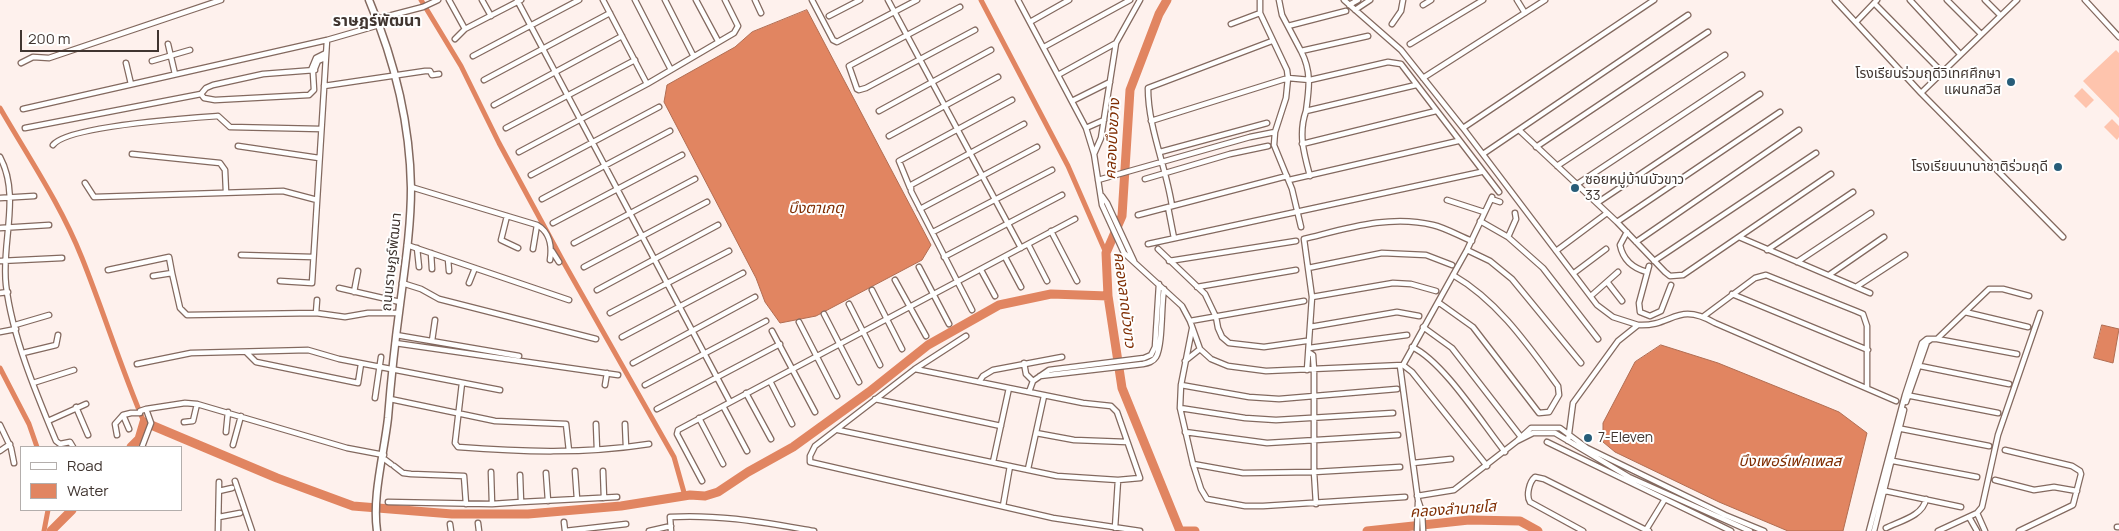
<!DOCTYPE html>
<meta charset="utf-8">
<style>
body{margin:0}
#map{position:relative;width:2119px;height:531px;overflow:hidden;background:#fef1ed;font-family:Manrope,sans-serif}
canvas{display:block}
.legend{position:absolute;left:20px;top:446px;width:162px;height:65px;box-sizing:border-box;background:#fff;border:1px solid #b3aeac;margin:0;padding:6px 9px;list-style:none;font-size:15px;color:#403530}
.legend li{display:flex;align-items:center;gap:10px;height:25px}
.legend b{width:25px;border:1px solid #b3aeac}
.scale{position:absolute;left:20px;top:30px;width:139px;height:22px;box-sizing:border-box;border:2px solid #403530;border-top:0;padding-left:6px;font-size:15px;line-height:18px;white-space:nowrap;color:#403530;-webkit-text-stroke:4px #fff;paint-order:stroke}
</style>
<div id="map">
<canvas width="2119" height="531"></canvas>
<ul class="legend">
<li><b style="height:6px;background:#fff"></b>Road</li>
<li><b style="height:14px;background:#e18561"></b>Water</li>
</ul>
<div class="scale">200 m</div>
</div>
<script>
const c = document.querySelector('canvas').getContext('2d');
c.lineJoin = 'round';
function fill(path, color) { c.fillStyle = color; c.fill(path, 'evenodd'); }
function stroke(path, color, width, dash) { c.strokeStyle = color; c.lineWidth = width; c.lineCap = dash ? 'butt' : 'round'; c.setLineDash(dash || []); c.stroke(path); }
function write(font, color, halo, rows, align = 'center') {
  c.font = font + ' Manrope,"Noto Sans Thai",sans-serif'; c.lineWidth = 4; c.setLineDash([]); c.textBaseline = 'middle'; c.strokeStyle = halo; c.fillStyle = color; for (const [text, x, y, turn = 0] of rows) {
    c.save(); c.translate(x, y); c.rotate((+turn || 0) * Math.PI / 180); c.textAlign = isNaN(turn) ? turn : align; if (halo) c.strokeText(text, 0, 0); c.fillText(text, 0, 0); c.restore();
  }
}
fill(new Path2D(`
 M2116,50L2119,53V118L2083,81Z
 M2082,88L2094,100L2086,108L2074,96Z
 M2112,119L2119,126V137L2117,140L2104,127Z`), '#fec4ad');
const water = new Path2D(`
 M807,10L931,245L922,260L816,316L780,323L765,302L756,278L664,102L667,85L735,47L752,32Z
 M2102,325L2119,329L2113,363L2094,358Z
 M1661,345L1718,363L1822,405L1839,412L1867,433L1843,531H1788L1719,502L1615,452L1603,442V423L1635,362Z`);
fill(water, '#e18561');
stroke(water, '#b16d52', 1);
stroke(new Path2D(`
 M421,0L461,66L499,143L564,263L674,457L685,496
 M981,0L1068,166L1106,253
 M0,108C29,158 61,205 82,258C104,313 121,368 144,422
 M0,368L29,424L37,447
 M44,531L48,510`), '#e18561', 5);
stroke(new Path2D(`
 M1167,0L1159,14L1130,90L1122,216L1106,253L1108,296L1122,388L1180,531
 M131,447L139,439L144,422L277,478L353,506L452,514H528L621,506L690,495L705,496L718,492L748,472L793,447L869,392L928,345L999,305L1051,294L1108,296
 M51,531L72,510
 M1180,531H1195
 M1367,531L1469,520L1520,521L1538,531`), '#e18561', 9);
const street = new Path2D(`
 M449,0L465,29
 M482,0L491,16
 M517,0L730,402
 M603,0L647,84
 M635,0L670,68
 M665,0L693,55
 M696,0L718,41
 M755,0L761,13
 M812,0L833,40L837,42L917,0
 M888,0L1021,248
 M1018,0L1086,128L1094,154L1102,205L1124,253L1182,306L1190,321L1200,349L1211,359L1228,366L1266,371L1403,365L1412,372L1487,466
 M1260,0V13L1287,70L1288,78L1310,80L1388,62L1401,64L1499,192
 M1279,0L1282,15L1301,51L1368,36
 M1344,0L1401,50L1463,128L1597,305L1613,317L1638,325L1618,341L1573,403L1568,441
 M1517,0L1525,13
 M1835,0L1921,93L2063,237
 M1910,0L1960,54
 M1947,0L1981,34
 M1985,0L2000,15
 M2085,0L2119,37
 M1874,3L1941,71
 M1349,5L1358,0
 M1423,5L1431,0
 M960,7L849,66L857,89L859,90L866,88L975,30
 M1355,10L1370,0
 M829,16L860,0
 M377,19L423,7L438,0
 M1030,22L1069,0
 M1856,22L1877,0
 M1231,24L1260,13
 M1392,24L1401,11L1403,0
 M1288,26L1346,11
 M455,39L465,29L521,0
 M168,44L175,74
 M1410,44L1483,0
 M1044,47L1130,0
 M1301,51C1312,72 1309,89 1306,111L1416,85
 M473,56L579,0
 M152,61L190,50
 M21,63L33,57L49,58L221,0
 M126,63L131,84
 M311,70L316,58L326,53
 M314,71L318,61L325,58
 M1058,75L1116,43
 M1423,78L1545,0
 M484,80L610,13
 M324,86L425,71H430L432,75L439,74
 M1921,93L2017,0
 M201,94L204,98L215,100L309,95L314,90L313,73
 M1072,101L1110,82
 M494,105L622,36
 M23,109L327,40L379,25
 M879,111L991,50
 M1306,111C1298,134 1304,154 1310,176
 M1151,121L1288,78L1286,98L1275,132L1274,145L1292,189L1301,227
 M25,128L201,94L206,88L213,85L263,74L315,70
 M506,128L635,60
 M1086,128L1104,120
 M1463,128L1654,0
 M1519,130L1617,222L1665,272L1670,276L1683,275L1831,174
 M889,136L998,77
 M1302,144L1436,111
 M53,145C67,126 189,118 218,116L230,127L321,129
 M238,146L319,158
 M1536,147L1708,32
 M519,152L647,84L734,33L738,26L725,0
 M1160,152L1267,123
 M132,154L220,163L225,170L226,192
 M1094,154L1101,138L1116,43L1140,0
 M1483,154L1688,15
 M0,157C21,196 1,243 6,285C12,336 36,393 56,441L60,444L70,442L73,447
 M1557,166L1725,55
 M531,175L659,107
 M1145,179L1230,154L1268,146
 M1098,180L1250,137L1275,132
 M1289,180L1458,141
 M85,183L94,197L283,191L317,200
 M1576,185L1742,75
 M411,187L537,225C550,232 552,247 550,260
 M910,188L899,161L1012,100
 M1102,196L1107,203L1134,261
 M0,198L34,196
 M542,199L670,131
 M1491,199L1500,202
 M1447,200L1484,212
 M1597,203L1760,94
 M1172,206C1166,166 1148,128 1148,88L1272,41
 M1168,207L1174,238
 M920,209L1037,147
 M1138,215L1287,176
 M507,216L501,240L518,248
 M1480,221L1508,237L1543,268L1598,339
 M1617,222L1780,112
 M553,223L682,155
 M0,228L49,225
 M1051,231L1077,281
 M933,232L1052,170
 M1627,232L1620,245C1623,260 1632,268 1647,272
 M1508,237L1516,219L1515,213
 M1739,237L1870,293
 M1636,242L1799,130
 M574,243L695,179
 M1028,244L1047,281
 M1148,244L1481,172
 M407,245L569,300
 M417,248L419,267
 M533,249L537,225
 M1158,249L1205,294L1216,317L1218,328L1222,337L1229,343L1264,347L1306,341
 M1467,250L1490,261L1512,279L1581,363
 M1767,250L1853,192
 M552,251L559,262
 M1556,251L1607,213
 M431,253L432,269
 M241,255L313,257
 M944,257L1062,195
 M1005,257L1021,287
 M448,259L449,271
 M0,261L62,258
 M1169,261L1296,241
 M1654,261L1816,153
 M1797,262L1871,213
 M1649,266L1639,303L1640,312L1650,316L1661,311L1671,285
 M584,267L707,202
 M919,267L949,324
 M1308,268L1382,253L1426,255L1452,265
 M108,270L169,257L172,273
 M981,270L995,296
 M1574,273L1606,249
 M1829,275L1884,237
 M153,276L172,273L180,308L187,315L316,313L345,317L368,313H399
 M895,280L926,336
 M280,281L312,283L327,40
 M402,283L421,289L439,299L596,339
 M469,283L475,268
 M1608,283L1622,301
 M1197,287L1296,270
 M1856,287L1905,255
 M339,288L400,302
 M597,290L718,225
 M872,290L902,349
 M354,292L358,271
 M0,293L8,292
 M1732,294L1868,350
 M1592,295L1618,272
 M1312,297L1393,283L1411,284L1436,291
 M386,299L389,279
 M1438,302L1473,327L1539,413L1549,412L1559,395L1558,386C1528,345 1498,301 1453,275
 M849,304L880,365
 M972,310L911,191V185L1024,124
 M1965,312L2028,327
 M316,313L317,300
 M610,313L729,251
 M824,314L859,382
 M1704,316L1755,278L1766,275L1856,311L1863,314L1867,326V388
 M1190,321L1304,301
 M799,322L837,396
 M15,325L49,315
 M1638,325C1673,327 1676,301 1715,323L1896,401
 M1310,327L1397,312L1419,316
 M1423,327L1452,348L1521,437
 M1192,329L1181,385L1180,408L1193,464L1201,489L1207,499L1245,506H1263L1405,497
 M772,331L815,412
 M0,332L16,329
 M396,335L519,356
 M966,336L915,369L815,446L810,456V462L1053,518L1140,531
 M622,337L743,273
 M1937,339L2017,354
 M432,341L435,320
 M395,343L618,375
 M1412,347C1443,361 1482,423 1505,452
 M1309,348L1407,335
 M246,352L256,362L358,383L361,364
 M23,353L56,345L58,335
 M1185,361L1200,349
 M633,363L755,297
 M1024,363L1026,374L1033,381
 M137,364L191,353L308,350L339,359L500,390
 M1403,365L1467,250L1492,197
 M1915,365L2009,384
 M1400,366L1418,500L1422,512L1423,531
 M1307,370L1312,297L1304,239C1345,229 1389,214 1433,225C1446,228 1459,236 1472,241
 M1040,376L1143,364C1148,363 1153,362 1156,357C1163,345 1161,305 1164,289
 M770,381L792,424
 M979,382L983,376L993,370L1062,357
 M33,383L74,370
 M462,383L455,443L458,447C522,452 585,454 649,444
 M605,385L607,373
 M645,385L766,321
 M1181,385L1249,397L1279,399L1397,389
 M1029,392L1033,381L1049,370L1144,358L1151,355L1155,347L1159,284
 M746,393L771,439
 M1906,395L1998,413
 M375,398L381,357
 M390,399L495,421L566,424L569,451
 M875,399L1001,426
 M1906,402L1927,342L1930,340
 M723,406L747,451
 M76,407L88,435
 M1180,408L1245,418L1276,420L1393,413
 M657,409L780,344
 M123,415L129,429
 M699,418L723,464
 M48,421L86,404
 M184,422L193,421L197,404
 M596,424L597,450
 M625,424L626,447
 M0,425L11,448L14,463
 M1897,428L1989,446
 M838,430L1057,476L1118,480L1140,478L1117,412L1111,406L1083,403L915,369
 M226,432L228,412
 M1185,432L1267,443L1398,435
 M1036,433L1074,440L1127,442
 M117,435L115,424L123,415L131,413H140V411L146,409L185,403L197,404L347,448L384,455
 M1518,440L1531,428H1560L1587,448L1725,515L1764,531
 M1547,442L1731,531
 M233,445L241,416
 M142,447L151,423L146,409
 M2005,450L2072,466L2080,471L2081,474L2073,505L2019,531
 M0,451L10,444
 M383,458L391,464
 M1888,460L1977,477
 M993,462L1009,388
 M1413,463L1451,459
 M1193,464L1243,473L1314,472V370L1313,355L1310,353
 M394,466L403,473L411,474L464,476L466,504
 M1028,469L1044,396
 M575,471L577,499
 M603,471L604,498
 M491,472L492,504
 M546,473L548,501
 M1995,480L2034,490L2054,487L2077,491
 M235,481L252,531
 M702,481L677,434L678,430L1075,219
 M1881,490L1961,507
 M219,491L232,488
 M1417,496L1454,490L1517,441L1533,433H1555L1629,477L1750,531
 M388,502L492,504L521,502L520,475
 M521,502L617,497
 M1316,504L1314,472L1400,467
 M1003,506L1010,466
 M1977,513L1985,531
 M219,517L240,513
 M1969,517L1977,531
 M564,522L565,531
 M478,523L479,531
 M450,524L451,531
 M2117,527H2119
 M1115,528L1118,480
 M1886,528C1900,521 1923,516 1926,499
 M218,531L219,482
 M565,531L626,524
 M649,531L671,526
 M671,531L670,517C720,514 766,523 814,531
 M1417,531L1418,502
 M1583,531L1530,502C1526,496 1529,482 1535,477L1544,479L1646,530
 M1649,531L1646,530L1665,499
 M1869,531L1905,395L1922,343L1927,339H1937L1989,289H2003L2029,296
 M1874,531L1904,410
 M1938,531L1977,513L1982,507L1998,435L2040,313`);
const secondary = new Path2D(`
 M369,0C394,59 410,123 411,188C411,227 405,266 400,305C395,342 391,380 388,418C384,454 372,496 377,531`);
stroke(street, '#83695f', 7);
stroke(secondary, '#83695f', 9);
stroke(street, '#fff', 4.5);
stroke(secondary, '#fff', 6);
for (const [x, y, r, color] of [
 [2011,82,5,"#285d79"],
 [2058,167,5,"#285d79"],
 [1575,188,5,"#285d79"],
 [1588,438,5,"#285d79"]
]) { const dot = new Path2D(); dot.arc(x, y, r, 0, 2 * Math.PI); c.fillStyle = color; c.fill(dot); stroke(dot, '#fff', 2); }
write('14px', '#403530', '#fff', [
 ["โรงเรียนร่วมฤดีวิเทศศึกษา",2001,74],
 ["แผนกสวิส",2001,90],
 ["โรงเรียนนานาชาติร่วมฤดี",2048,167],
 ["ซอยหมู่บ้านบัวขาว",1585,180,"left"],
 ["33",1585,196,"left"],
 ["7-Eleven",1598,438,"left"]
], 'right');
write('14px', '#403530', '#fff', [
 ["ถนนราษฏร์พัฒนา",392,262,-84]
]);
write('italic 15px', '#7f2d02', '#fff', [
 ["คลองบึงขวาง",1113,139,-87],
 ["บึงตาเกตุ",816,209],
 ["คลองลาดบัวขาว",1124,300,83],
 ["บึงเพอร์เฟคเพลส",1790,462],
 ["คลองลำนายโส",1453,510,-4]
]);
write('bold 16px', '#403530', '#fff', [
 ["ราษฎร์พัฒนา",377,22]
]);
</script>
